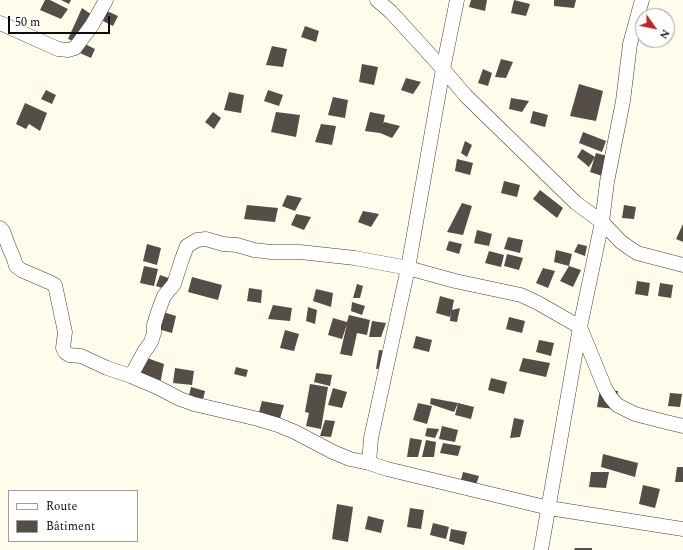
<!DOCTYPE html>
<meta charset="utf-8">
<style>
body{margin:0}
#map{position:relative;width:683px;height:550px;overflow:hidden;background:#fffceb;font-family:Spectral,serif}
canvas{display:block}
.legend{position:absolute;left:8px;top:490px;width:130px;height:52px;box-sizing:border-box;background:#fff;border:1px solid #9e9e9e;margin:0;padding:5px 7px;list-style:none;font-size:12px;color:#0c0c0c}
.legend li{display:flex;align-items:center;gap:8px;height:20px}
.legend b{width:20px;border:1px solid #9e9e9e}
.north{position:absolute;left:635px;top:8px;width:40px;height:40px;box-sizing:border-box;background:#fff;border:1px solid #9e9e9e;border-radius:50%;rotate:123deg;font-size:11px;font-weight:700;line-height:16px;text-align:center;color:#0c0c0c}
.north::after{content:'';display:block;margin:auto;width:14px;height:18px;background:#b82727;clip-path:polygon(50% 0,100% 100%,50% 72%,0 100%)}
.scale{position:absolute;left:8px;top:16px;width:102px;height:18px;box-sizing:border-box;border:2px solid #0c0c0c;border-top:0;padding-left:5px;font-size:12px;line-height:14px;white-space:nowrap;color:#0c0c0c;-webkit-text-stroke:3px #fff;paint-order:stroke}
</style>
<div id="map">
<canvas width="683" height="550"></canvas>
<ul class="legend">
<li><b style="height:5px;background:#fff"></b>Route</li>
<li><b style="height:11px;background:#544d48"></b>Bâtiment</li>
</ul>
<div class="north">N</div>
<div class="scale">50 m</div>
</div>
<script>
const c = document.querySelector('canvas').getContext('2d');
c.lineJoin = 'round';
function fill(path, color) { c.fillStyle = color; c.fill(path, 'evenodd'); }
function stroke(path, color, width, dash) { c.strokeStyle = color; c.lineWidth = width; c.lineCap = dash ? 'butt' : 'round'; c.setLineDash(dash || []); c.stroke(path); }
fill(new Path2D(`
 M45,0H50L68,9L61,19L40,10Z
 M61,0H71L69,4Z
 M471,0H487L485,11L469,7Z
 M514,0L530,4L526,16L511,13Z
 M554,0H576L574,8L554,6Z
 M82,8L98,19L82,44L68,39Z
 M107,11L118,16L113,26L103,21Z
 M305,26L319,31L316,42L301,37Z
 M85,44L95,49L91,58L80,53Z
 M272,46L287,49L283,67L266,65Z
 M501,59L513,62L506,78L495,77Z
 M362,64L378,67L374,85L359,82Z
 M483,69L492,73L488,86L478,83Z
 M406,78L421,82L413,94L401,90Z
 M579,84L603,91L596,121L570,116Z
 M46,90L56,95L52,104L41,99Z
 M268,90L283,95L279,106L264,101Z
 M229,92L244,95L241,113L224,110Z
 M333,97L348,100L345,118L328,115Z
 M511,98L529,101L522,112L509,109Z
 M25,103L47,113L40,131L29,124L26,129L16,124Z
 M533,111L548,115L545,127L530,123Z
 M213,112L221,118L214,129L205,122Z
 M276,112L300,115L296,137L271,132Z
 M370,112L385,115L383,125L384,122L400,126L392,138L380,133L365,131Z
 M321,124L336,126L332,145L315,142Z
 M583,132L606,141L602,152L579,143Z
 M465,141L472,145L467,157L461,153Z
 M582,149L595,157L589,167L577,157Z
 M596,153L607,156L605,177L590,172Z
 M457,159L473,163L470,175L455,171Z
 M504,181L520,185L517,197L501,193Z
 M540,190L563,208L557,218L533,199Z
 M287,195L302,198L295,211L282,206Z
 M462,203L472,206L463,235L447,232Z
 M247,205L278,208L275,222L244,219Z
 M624,205L636,207L634,219L622,218Z
 M363,211L379,214L371,227L358,222Z
 M296,214L311,217L304,230L291,225Z
 M683,224V242L676,239Z
 M477,230L492,234L489,246L474,243Z
 M508,237L523,240L520,253L504,249Z
 M449,241L462,244L459,254L446,250Z
 M147,244L161,248L157,265L143,261Z
 M578,244L587,246L585,256L574,252Z
 M556,250L572,254L569,266L554,262Z
 M489,251L504,255L501,267L485,263Z
 M507,254L523,258L519,270L504,266Z
 M144,266L158,269L154,286L140,283Z
 M569,266L581,270L573,287L560,281Z
 M543,268L555,271L548,288L536,283Z
 M160,275L174,280L171,291L156,286Z
 M192,277L222,285L218,300L188,292Z
 M637,281L650,283L648,296L635,294Z
 M660,283L673,285L671,298L658,296Z
 M357,284L363,286L360,298H353Z
 M249,288L262,290L261,303L247,301Z
 M316,289L333,293L331,307L313,301Z
 M440,296L454,300L452,310L460,308L457,322L450,321L451,311L450,317L436,313Z
 M352,302L365,306L362,315L351,311Z
 M273,305L292,308L290,321L268,319Z
 M308,307L317,310L315,324L306,321Z
 M163,312L176,316L172,333L158,329Z
 M349,315L370,320L367,335L357,333L352,356L340,354L347,324L342,339L328,335L333,318L347,322Z
 M509,317L525,321L522,333L506,329Z
 M372,321L386,323L381,337H369Z
 M285,330L299,334L294,351L280,348Z
 M416,336L432,340L429,352L413,348Z
 M539,340L554,343L551,356L536,352Z
 M379,350L387,351L384,368L376,369Z
 M147,358L164,364L160,384L139,373Z
 M523,358L550,363L546,377L519,371Z
 M236,367L248,370L246,377L234,374Z
 M175,368L194,371L192,385L173,383Z
 M316,373L332,375L330,386L314,382Z
 M491,378L507,382L504,394L488,390Z
 M310,384L328,387L321,429L306,426L309,413L305,412Z
 M191,387L205,391L201,408L187,404Z
 M333,388L347,392L342,408L328,405Z
 M600,389L618,391L615,409L597,407Z
 M670,393L682,394L680,407L668,406Z
 M431,398L458,403L454,412L430,404Z
 M262,401L284,405L279,422L258,416Z
 M418,403L432,406L427,424L413,420Z
 M458,403L474,407L471,419L455,415Z
 M514,418L524,420L520,437L510,438Z
 M325,420L335,421L331,437L320,436Z
 M442,426L458,430L455,442L439,439Z
 M427,428L439,429L435,438L425,436Z
 M410,438L422,440L418,457H407Z
 M426,440L436,442L434,457H422Z
 M443,443L461,446L458,456L440,453Z
 M603,454L638,463L635,477L601,467Z
 M677,467H683V482H675Z
 M463,472L479,476L475,488L460,484Z
 M591,472H609L606,488L589,487Z
 M643,485L660,489L655,508L639,504Z
 M337,504L353,507L348,542L332,539Z
 M410,508L424,510L421,529L407,527Z
 M368,516L384,520L381,533L365,529Z
 M433,523L449,527L446,539L430,535Z
 M451,529L467,532L464,545L449,541Z
 M575,548H592V550H574Z`), '#544d48');
const street = new Path2D(`
 M377,0L391,12L443,69L466,96L576,203L602,222L621,242L637,253L683,265
 M0,23L58,49L68,50L75,48L81,40L92,25L106,0
 M0,228L3,231L8,245L14,259L16,266L21,270L49,282L55,285L65,332L63,348L65,352L69,355L81,356L107,368L131,376L157,387L180,399L194,404L258,419L278,425L295,432L333,452L350,459L369,463L387,469L549,508L683,529
 M131,376L144,352L151,342L154,333V325L158,312L164,296L174,284L182,259L187,246L197,240L206,239L223,244L237,245L254,250L271,252H300L355,258L408,268L455,281L521,295L538,303L580,327L605,388L611,398L617,405L635,414L666,422L683,426
 M369,463L371,438L408,268L443,69L457,0
 M541,550L580,327L602,222L607,182L623,101L630,44L642,0`);
stroke(street, '#3f3f3f', 15);
stroke(street, '#fff', 14);
</script>
